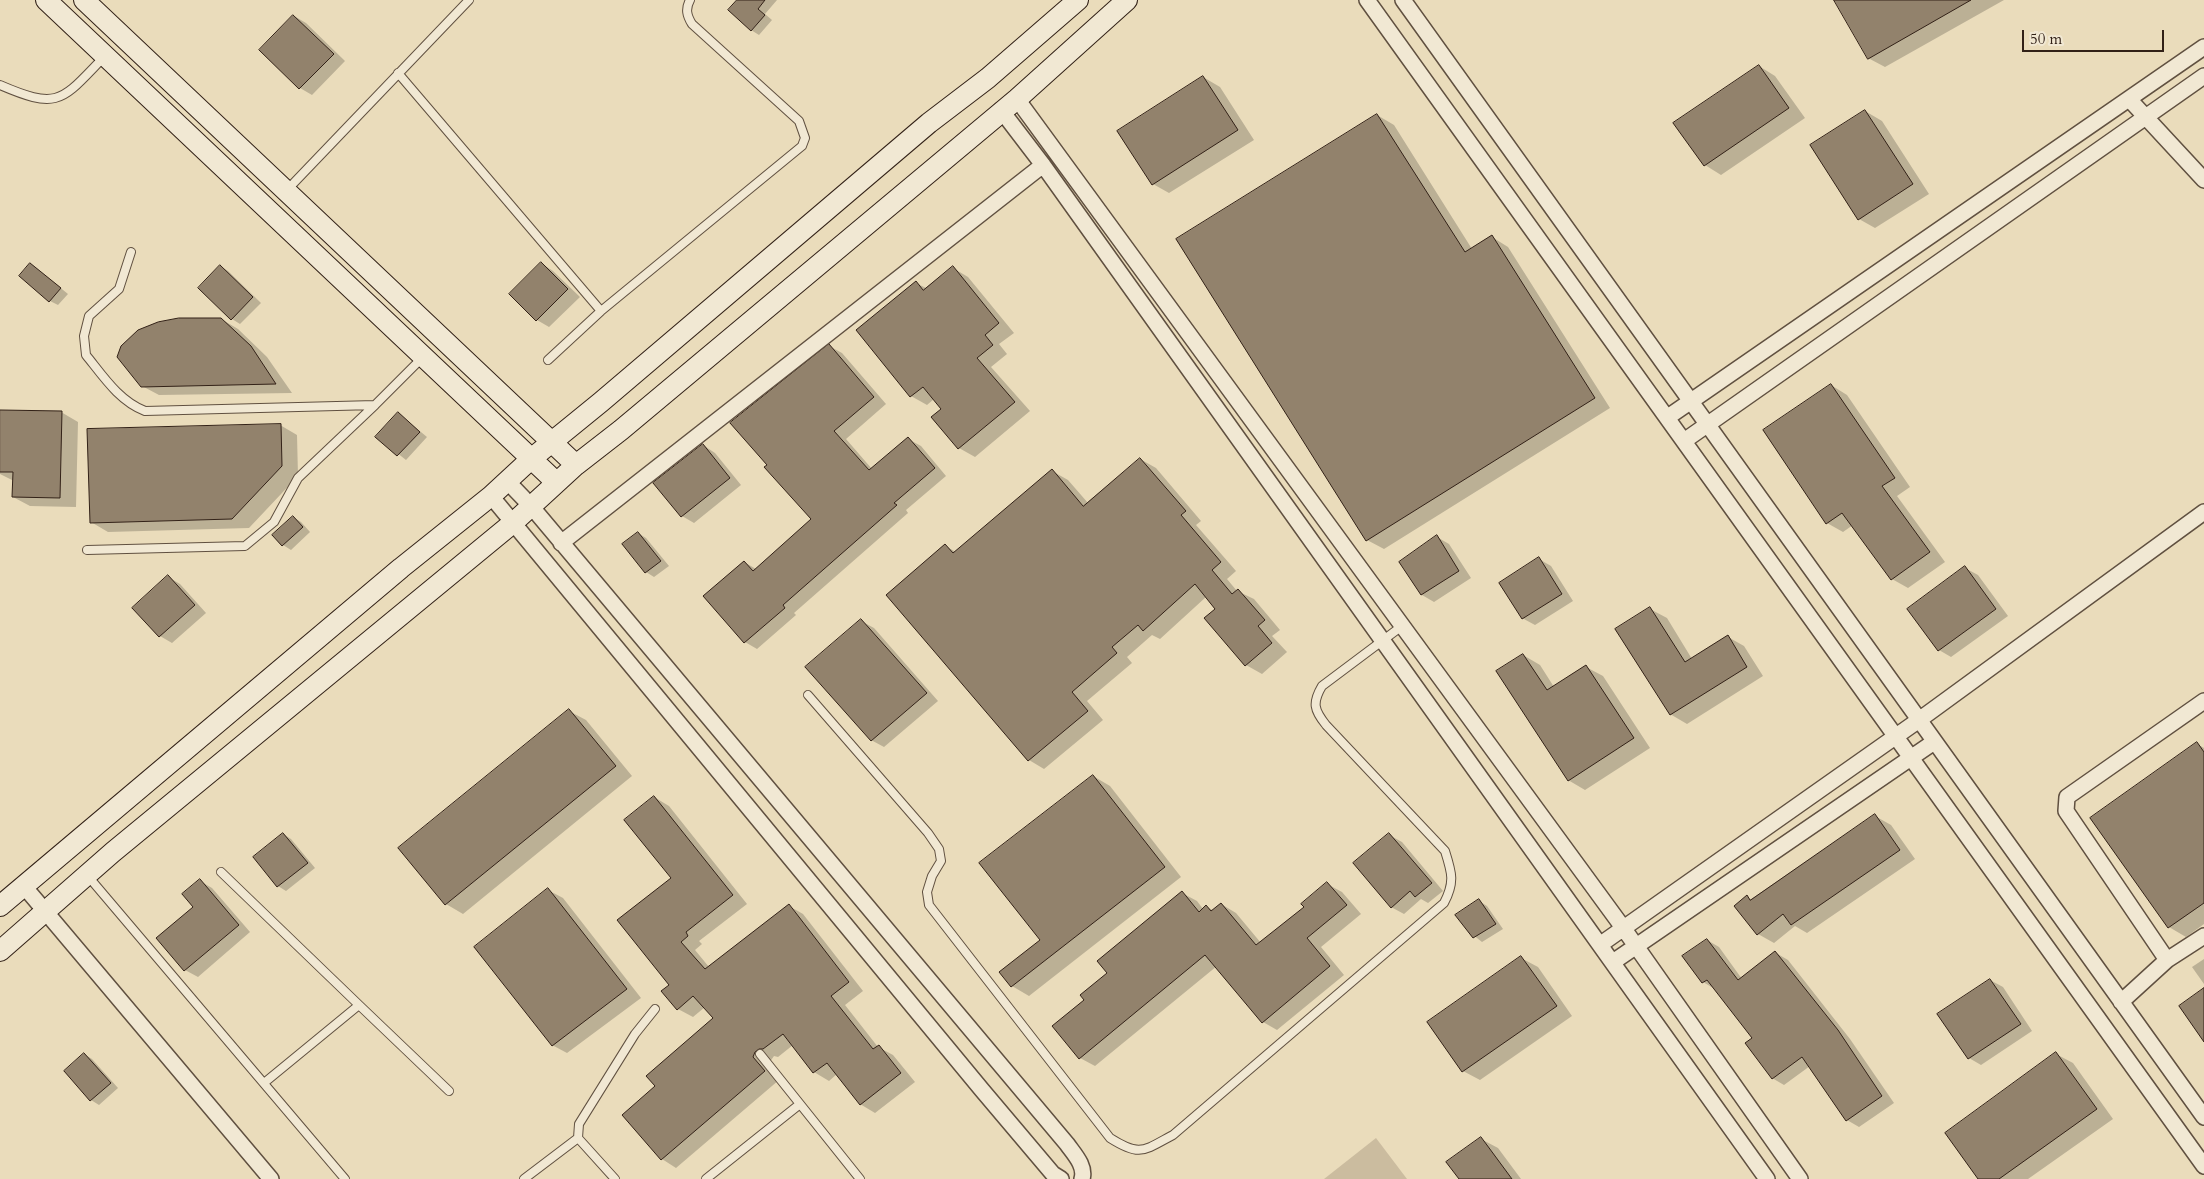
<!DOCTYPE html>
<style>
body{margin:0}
#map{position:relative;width:2204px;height:1179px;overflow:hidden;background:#eadcbb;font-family:Cardo,serif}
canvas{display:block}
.scale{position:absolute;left:2022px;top:30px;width:142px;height:22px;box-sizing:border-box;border:2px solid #322117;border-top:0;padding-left:6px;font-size:15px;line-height:18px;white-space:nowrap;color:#322117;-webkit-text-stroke:4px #f1e8d3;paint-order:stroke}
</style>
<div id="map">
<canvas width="2204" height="1179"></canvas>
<div class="scale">50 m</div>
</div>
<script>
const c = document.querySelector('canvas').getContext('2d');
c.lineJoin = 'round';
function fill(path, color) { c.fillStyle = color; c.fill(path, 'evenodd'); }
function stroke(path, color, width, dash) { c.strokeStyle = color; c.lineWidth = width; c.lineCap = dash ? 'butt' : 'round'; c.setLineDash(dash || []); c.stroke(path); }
fill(new Path2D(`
 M1376,1138L1407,1179H1324Z`), '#cbbc9f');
fill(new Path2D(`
 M739,0H777L765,14L772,20L759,35L751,30Z
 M1835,0H2004L1885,67L1868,58Z
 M294,16L306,23L345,61L312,95L300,88Z
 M1759,66L1775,76L1805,118L1721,175L1705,165Z
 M1203,77L1220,87L1254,140L1169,193L1153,184Z
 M1865,111L1882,121L1929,194L1875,228L1859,219Z
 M1377,115L1394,125L1472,249L1492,237L1508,247L1610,408L1384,549L1367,540Z
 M541,263L553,271L580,297L549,327L537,320Z
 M31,264L68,294L58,305L50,301Z
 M220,266L228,271L261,303L240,324L232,319Z
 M953,268L968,277L1014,333L999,344L1007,354L991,367L1030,411L975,457L959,448L933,417L943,409L934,399L927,405L911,396L916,283L926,288Z
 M221,319L238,329L267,357L292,393L159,395L142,386Z
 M829,346L842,353L886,404L846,439L872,469L908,439L921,446L946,476L906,510L908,513L794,613L796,615L757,649L745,642L744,562L756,569L812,520Z
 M1831,385L1847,395L1910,487L1897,496L1945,562L1908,588L1892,579L1853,525L1843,532L1827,523Z
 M0,411L61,412L78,422L76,507L30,506L13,497L14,481L0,474Z
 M399,414L427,437L406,460L377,437Z
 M280,425L297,435L298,476L249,528L108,532L91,522Z
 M703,445L715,453L741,485L694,523L682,516Z
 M1140,459L1156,468L1201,521L1196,525L1236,571L1227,579L1237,591L1254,599L1280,630L1272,636L1287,652L1262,674L1246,665L1217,609L1206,597L1160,639L1152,635L1127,657L1132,663L1087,701L1103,720L1044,769L1029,760L945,546L956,552L1052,471L1068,480L1088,503Z
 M293,517L301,522L310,532L291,550L283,545L274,535Z
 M638,533L646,538L669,566L654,577L646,572L624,544Z
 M1437,537L1449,544L1471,578L1434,602L1422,595Z
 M1539,559L1551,566L1573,601L1535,625L1522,618Z
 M1965,568L1978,575L2008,616L1951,657L1939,650Z
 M168,577L180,584L206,613L172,643L160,636Z
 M1650,609L1667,618L1692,659L1728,637L1744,646L1763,676L1687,724L1670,714Z
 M861,621L874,628L938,701L884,747L871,740Z
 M1523,655L1540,665L1554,687L1586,667L1603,676L1650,748L1585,790L1568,780Z
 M569,711L586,720L632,776L463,914L446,904L400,849Z
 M2197,744L2204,748V924L2186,937L2169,927L2091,818Z
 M1093,776L1110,786L1181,877L1029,996L1012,986L1001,972L1041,940Z
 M654,797L669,806L747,904L699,941L702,944L695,950L709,967L789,906L803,914L863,991L845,1005L878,1047L893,1055L915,1082L875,1113L860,1104L837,1074L829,1081L814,1072L793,1045L778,1057L774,1056L767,1066L779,1080L676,1168L662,1159L657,1086L714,1019L705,1007L693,1017L678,1009L670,985L672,878Z
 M1875,816L1891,825L1915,859L1807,933L1795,926L1774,943L1758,934L1747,897L1752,900Z
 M283,834L291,839L315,868L286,891L278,886Z
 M1389,835L1402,842L1443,891L1428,903L1421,899L1404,914L1391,907Z
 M200,881L212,888L250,932L198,977L185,970Z
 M1327,884L1342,892L1361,914L1321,947L1344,975L1277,1030L1263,1022L1217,966L1095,1066L1080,1058L1086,1000L1182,893L1197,901L1203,909L1207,907L1214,911L1221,904L1236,913L1261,943L1305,907Z
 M548,890L563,898L641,998L567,1053L552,1045Z
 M1479,901L1487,906L1503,929L1482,942L1472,934Z
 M1707,940L1719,947L1742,979L1776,953L1788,960L1850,1039L1894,1103L1859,1127L1847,1120L1810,1066L1784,1085L1772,1078L1753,1038L1715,989L1703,982Z
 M1521,958L1538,967L1572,1016L1480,1080L1463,1071Z
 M2204,959V984L2192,967Z
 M1990,980L2003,987L2032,1031L1981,1065L1969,1058Z
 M84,1054L92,1059L118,1088L99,1105L91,1100L65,1071Z
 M2056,1054L2073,1063L2113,1119L2028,1179H1980Z
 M1481,1139L1498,1148L1521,1179H1460Z`), '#0003');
const building = new Path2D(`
 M737,0H765L758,9L765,15L751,31L728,10Z
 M1834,0H1971L1868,59Z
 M293,15L334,54L299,89L259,50Z
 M1759,65L1789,108L1704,166L1673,123Z
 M1203,76L1238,130L1152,185L1117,131Z
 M1865,110L1913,184L1858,220L1810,145Z
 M1377,114L1465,252L1492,235L1595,398L1366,541L1176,239Z
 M541,262L568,289L536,321L509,294Z
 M30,263L61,288L49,302L19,276Z
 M220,265L253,297L231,320L198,288Z
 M953,266L999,323L985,335L993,345L977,358L1015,402L958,449L931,417L941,409L923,387L910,397L856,330L916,281L923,290Z
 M179,318H221L251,346L276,384L141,387L117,357L121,346L138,330L158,322Z
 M829,344L874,397L834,431L869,470L908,437L935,468L894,503L897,505L783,605L785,608L744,643L703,596L744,561L753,571L811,519L764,467L767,465L730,423Z
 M1831,384L1895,478L1882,486L1930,552L1891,580L1842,513L1826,524L1763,430Z
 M0,410L62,411L60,498L12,497L13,472H0Z
 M398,412L420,432L397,456L375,437Z
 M281,424L282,466L232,519L90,523L87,429Z
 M703,444L730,478L681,517L653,483Z
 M1140,458L1186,511L1181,515L1221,562L1212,570L1232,594L1238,589L1265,620L1258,626L1272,643L1245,666L1204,618L1215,609L1195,584L1143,631L1138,625L1112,647L1117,653L1072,692L1088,711L1028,761L886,595L945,544L953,553L1052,469L1083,506Z
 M293,516L303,527L282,546L272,535Z
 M638,532L661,561L645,573L622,544Z
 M1437,535L1459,571L1421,595L1399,562Z
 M1539,557L1562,594L1522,619L1499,583Z
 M1965,566L1996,609L1938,651L1907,609Z
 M168,575L195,605L159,637L132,608Z
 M1650,607L1685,662L1728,635L1747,667L1670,715L1615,629Z
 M861,619L927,693L871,741L805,667Z
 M1523,654L1547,690L1586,665L1634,738L1568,781L1496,671Z
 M569,709L616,766L445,905L398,848Z
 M2197,742L2204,752V903L2168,928L2090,818Z
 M1093,775L1165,867L1011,987L999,972L1040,940L979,863Z
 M654,796L733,895L686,932L688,936L681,942L705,969L789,904L849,982L831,996L873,1049L879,1045L901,1073L860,1105L827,1063L813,1073L783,1034L763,1049H759L755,1052L753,1057L765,1071L661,1160L622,1115L655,1086L646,1076L713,1018L693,996L677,1010L661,991L669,985L617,920L671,878L624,820Z
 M1875,814L1900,850L1791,925L1783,914L1757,935L1734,906L1747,895L1750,900Z
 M283,833L308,863L277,887L253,857Z
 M1389,833L1432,883L1415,897L1410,891L1391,908L1353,863Z
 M200,879L239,925L184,971L156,938L193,907L182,894Z
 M1327,882L1347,905L1307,938L1330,966L1262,1023L1205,955L1079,1059L1052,1026L1084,1000L1080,995L1107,973L1097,961L1182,891L1199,912L1206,905L1211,911L1221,903L1256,945L1304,907L1301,904Z
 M548,888L627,989L552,1046L474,947Z
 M1479,899L1496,924L1473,938L1455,915Z
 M1707,939L1738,980L1775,951L1838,1030L1882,1096L1846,1121L1802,1057L1772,1079L1745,1043L1752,1038L1707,980L1702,983L1682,956Z
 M1521,956L1557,1006L1462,1072L1427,1022Z
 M1990,979L2021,1024L1968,1059L1937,1014Z
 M2204,988V1042L2179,1006Z
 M2056,1052L2097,1109L1999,1179H1978L1945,1133Z
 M84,1053L111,1083L90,1101L64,1071Z
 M1481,1137L1512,1179H1459L1446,1162Z`);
fill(building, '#92826c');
stroke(building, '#322117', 1);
const lane = new Path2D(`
 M398,73L601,311
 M0,85C60,111 62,100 104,57
 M287,190L469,0
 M131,252L119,289L89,316L84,336L86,355C103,376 119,401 145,411L375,405L423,357
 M548,360L601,311L802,146L805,138L799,121L692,24C687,16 685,9 690,0
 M87,550L245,546L274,522L298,478L375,405
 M808,695L928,833L939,849L941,861L932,876L927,892L929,905L1110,1138C1140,1157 1143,1151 1173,1135L1444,903C1455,882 1452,873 1445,851L1326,725C1314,710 1312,703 1322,686L1402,626
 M221,872L359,1005L264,1083
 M87,875L345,1179
 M359,1005L449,1091
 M760,1054L860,1179
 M578,1138L579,1124L635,1034L655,1009
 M524,1179L578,1138L615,1179
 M706,1179L800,1104`);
const street = new Path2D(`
 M1367,0L2204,1166
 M1403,0L2204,1117
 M1017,99L1624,929L1800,1179
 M2129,99L2204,180
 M1001,110L1043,165L1767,1179
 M1668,417L2204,47
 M1684,441L2204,76
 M507,481L531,506L1067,1144C1074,1154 1086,1166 1082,1179
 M491,496L982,1090L1053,1174L1061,1179
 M561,543L1043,165
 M23,885L271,1179
 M1601,944L1919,720L2204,512
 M2167,960L2204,936
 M1613,962L1934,742
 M2121,1002L2167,960L2066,811L2067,797L2204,701`);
const secondary = new Path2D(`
 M46,0L556,482
 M84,0L576,465
 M0,906L401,568L491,496L531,459L601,402L929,123L988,78L1078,0
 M0,951L113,852L514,522L576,465L621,430L1017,99L1127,0`);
stroke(lane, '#605040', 10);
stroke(street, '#605040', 18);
stroke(secondary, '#322117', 22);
stroke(lane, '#f1e8d3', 8);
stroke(street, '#f1e8d3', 15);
stroke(secondary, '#f1e8d3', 20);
</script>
